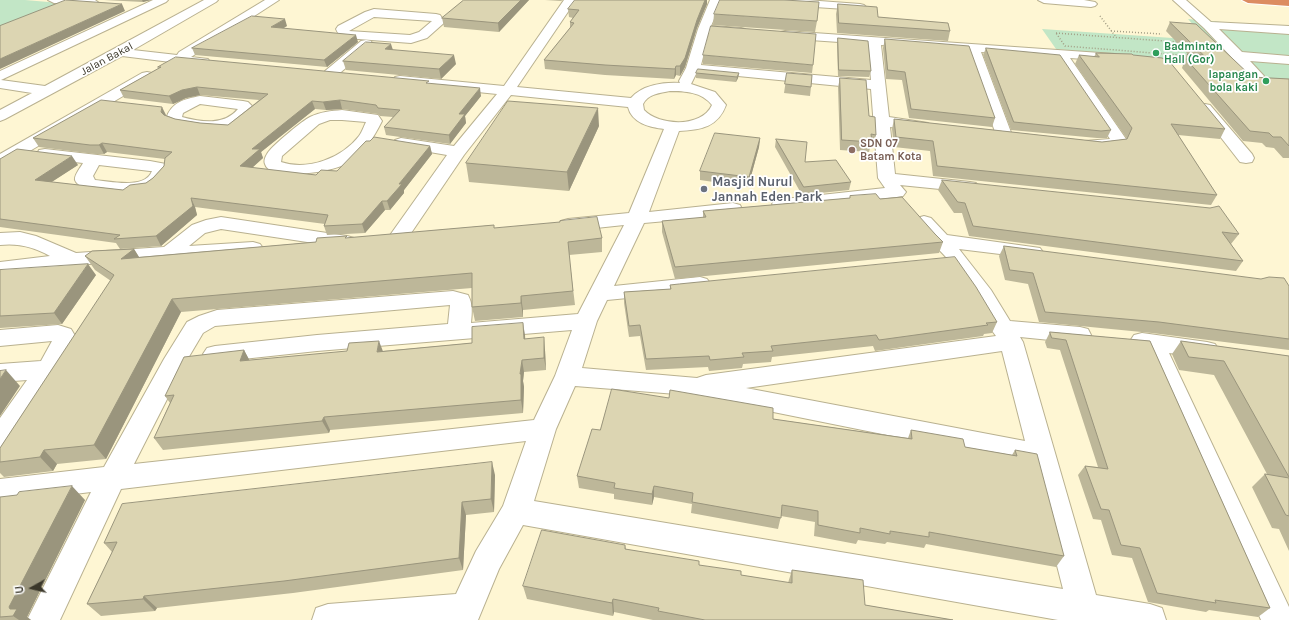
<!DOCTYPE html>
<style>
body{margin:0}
#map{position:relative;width:1289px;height:620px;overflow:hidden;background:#fef6d3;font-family:Karla,sans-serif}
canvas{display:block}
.north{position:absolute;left:12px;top:568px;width:40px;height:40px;-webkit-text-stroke:3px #fff;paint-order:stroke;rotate:262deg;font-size:11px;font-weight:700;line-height:16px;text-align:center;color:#3a372a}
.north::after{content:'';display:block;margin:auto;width:14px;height:18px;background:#3a372a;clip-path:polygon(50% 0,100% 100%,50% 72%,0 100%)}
</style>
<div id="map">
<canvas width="1289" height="620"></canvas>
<div class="north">U</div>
</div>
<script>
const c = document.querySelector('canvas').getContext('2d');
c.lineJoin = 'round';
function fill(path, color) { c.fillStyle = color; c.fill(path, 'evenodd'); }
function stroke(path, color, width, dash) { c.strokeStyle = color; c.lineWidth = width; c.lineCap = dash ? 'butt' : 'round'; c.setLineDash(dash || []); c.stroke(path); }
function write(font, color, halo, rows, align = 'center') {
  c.font = font + ' Karla,sans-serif'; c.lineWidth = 3.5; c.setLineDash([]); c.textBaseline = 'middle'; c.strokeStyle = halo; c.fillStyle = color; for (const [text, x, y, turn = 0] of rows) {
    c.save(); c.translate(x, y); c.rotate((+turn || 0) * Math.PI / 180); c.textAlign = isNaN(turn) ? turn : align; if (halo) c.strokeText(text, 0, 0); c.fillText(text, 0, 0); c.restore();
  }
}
fill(new Path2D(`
 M0,0H25L60,3L0,28Z
 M1188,19L1289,28V134Z
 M1042,29L1187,39L1206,62L1056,49Z`), '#c2e6c6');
const minor = new Path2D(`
 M48,0H95L99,3L97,5L93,6L54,3Z
 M153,0H168L166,2L1,80L45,86L204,0H218L216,2L133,50L177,55L179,52L265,0H279L191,57L208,59L210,62L208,65L203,66L122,56L5,119L0,121V110L32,93L0,88V71Z
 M564,0H576L517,87L631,98C642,85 664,82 680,83L679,81L686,68L698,29L710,0H722L711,26L741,28L745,29L747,32L745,35L741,36L709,33L701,65L871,80L868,44L781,38L779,35L781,32L785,31L1115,54L1117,57L1115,60L1110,61L1070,58L1126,139L1122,147L1116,149L1085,147L1083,144L1085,141L1110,139L1056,57L981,52L1012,135L1010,138L1004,140L998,138L996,135L968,51L881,45L889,117L928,123L930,126L928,129L922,131L890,127L895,174L970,182L976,183L979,187L976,191L970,192L900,185L906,192L903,196L897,197L781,209L775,208L772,204L775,200L885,188L878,178L871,89L697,72L691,84L715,92L726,105C718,127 701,130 679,131L649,212L733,203L740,205L742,209L740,213L733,215L644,223L614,286L700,277L707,279L711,284L707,289L700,291L607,300L597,321L582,368L697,378L706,375L996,336L990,328L991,327C978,305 966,283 951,263C939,248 925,238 915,222L917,218L924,216L931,218L947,235L1040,248L1043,252L1040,256L1033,258L959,249L991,290L1010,321L1080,327L1088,329L1091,335L1088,341L1080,343L1020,337L1023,342L1096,595L1150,604L1162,608L1166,620H1058L523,525L499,569L478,620H312L316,608L328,604L456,594L476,551L503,506L526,441L121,489L60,620H27L91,492L0,503V479L104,467L164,359L187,322L199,316L217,310L453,291L468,295C473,304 472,313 471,323L578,314L624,225L568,231L561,229L558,225L561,221L568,219L629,213L664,129C649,127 632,123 628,107L511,95L464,155L405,242L398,244L391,242L388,238L447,155L395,146L393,143L395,140L401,138L454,146L497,94L400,84L395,83L393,80L395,77L400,76L504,86ZM670,91C685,91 702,92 712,105C702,128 659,126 644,110L643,104C648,94 660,93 670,91ZM450,305L448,324L317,335L215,346L207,348L203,354L207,360L215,362L317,351L572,330L555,376L534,420L134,464L187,360L203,333L215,326ZM1002,351L1025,441L746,388ZM575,386L689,395L1031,464L1063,589L534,501L556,429Z
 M749,0H806L860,4L864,5L866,7L864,9L860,10L755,3Z
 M1038,0H1084L1095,2L1097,4L1095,6L1091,7L1044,3Z
 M1173,0H1186L1211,22L1289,26V34L1219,29L1242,52L1289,56V64L1250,61L1264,76L1262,79L1257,80L1252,79L1204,28Z
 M374,9L436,14L440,15L445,22L427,38L411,43L345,38C340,36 338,34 336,29L338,26L365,12ZM374,17L432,21L419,32L410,35L349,31Z
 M366,40L371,41L372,44L371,47L335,77L330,78L325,77L323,74L325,71L361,41Z
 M147,72L152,73L154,76L152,79L6,165L0,166V154L142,73Z
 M200,96L243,101L248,102L253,107C236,140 198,131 169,122L166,119C171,102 185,99 200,96ZM200,104L238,109C224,126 201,122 182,117L183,113Z
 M1205,104L1210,105L1252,154L1254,158L1252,162L1246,163L1240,162L1198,108L1200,105Z
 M342,110L378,115L382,121C373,139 365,151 348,163C336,171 270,183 265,164C263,160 267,153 270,150C276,143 302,121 310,117C320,112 331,111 342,110ZM330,120H342L366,122C364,126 362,132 359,136C342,158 308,171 281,162L282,156L319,124Z
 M45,149L150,161L166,164C170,170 169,173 165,178C162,183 157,187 151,190C139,194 80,195 75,180C74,175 81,167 83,163L39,158L37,154L39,150ZM99,165L150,171H152C145,190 109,181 95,180L93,176Z
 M221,217L347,236L354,238L357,242L354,246L347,248L221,229L205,233L189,246L253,242L260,244L263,248L260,252L253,254L73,265L0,274V262L50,256C33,247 19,243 0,245V233L20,232L36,236L76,253L164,247L192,225L206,220Z
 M58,325L71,329L77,339L57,375L9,446L0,449V418L27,380L0,382V364L41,361L52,341L0,346V330Z
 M1142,333L1207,342L1215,344L1219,350L1215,356L1207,358L1169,353L1289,607V620H1261L1144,349L1134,347L1130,341L1134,335Z`);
const highway = new Path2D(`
 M1242,0H1289V6L1248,3Z`);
stroke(minor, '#b9b190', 2);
stroke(highway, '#fff', 2);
stroke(new Path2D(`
 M1100,16L1116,37
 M1111,31L1162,34
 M1056,33L1178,42L1191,56L1065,46Z`), '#a39e85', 1.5, [1, 2]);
fill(minor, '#fff');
fill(highway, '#dc8c61');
fill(new Path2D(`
 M104,0H151L143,2Z
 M464,0H529L499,32L444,27L442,18Z
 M545,0H563L561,1Z
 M707,4L697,28L685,67L680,76L676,75L674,79L605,75L545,69L544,60L570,28V22L573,18L569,17L568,9Z
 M838,4L878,17L950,31L948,41L837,33L836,14Z
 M714,14L817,21L815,32L713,25Z
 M1170,22L1252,77L1289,79V158H1283L1274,148L1266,147L1262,143L1243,141L1182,68L1183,65L1182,64L1187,54H1188L1166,31Z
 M287,26L283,28L358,42L327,67L195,55L192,48Z
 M838,38L871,71L869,77L838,76L837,44Z
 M885,39L995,118L992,127L909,118L902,80L886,79L883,48Z
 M986,48L1111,130L1107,138H1097L1011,130L983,55Z
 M393,50L456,64L441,79L346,70L343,61Z
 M1096,53L1133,55L1225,129L1220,139L1178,135L1217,195L1211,205L933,176L930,151L894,147L892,129L894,119L1102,142L1127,139L1075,64L1079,55L1094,57Z
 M703,55L813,65L812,73L703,64Z
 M158,67L429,84L481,96L465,116L466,123L450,144L386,135L384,127L393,117L380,116L378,114L342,109L326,110L315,109L261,152L263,158L252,168L316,175L337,171L430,146L432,154L404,190V193L390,210H385L365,233L327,235L324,226L325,224L195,207L197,215L161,246L120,249L116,243L0,227V159L78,165L51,182L123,190L146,183L153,178L164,166L165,159L107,152L104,154H95L39,147L33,138L166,115L175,119L200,123L228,125L259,100L200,95L186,98L173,104L124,98L120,90L159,68Z
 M696,73H739L738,78L736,82L696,78Z
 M787,73L811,87L810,96L784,93Z
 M840,78L869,116L876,135L874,145L871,144L869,152L840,150L838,87Z
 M599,126L569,191L469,182L466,163Z
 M760,138L759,147L748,187L700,180V171Z
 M776,139L805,162L851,182L849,190L802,195L775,147Z
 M942,180L1239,234L1231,244L1243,261L1236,271L969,236L962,213H954L938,190Z
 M850,196L880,199L935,234L943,242L939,253L675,279L662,232V221L703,218V211L850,198Z
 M494,225V228L602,238V252L569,255L575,305L523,310V317L475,321L472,307V288L181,312L106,459L57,464L53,471L4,477L0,473V448L111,281L95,270L85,256L134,249L139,257L316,242L348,238Z
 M1004,246L1289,286V350L1152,333L1039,322L1028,284L1005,280L999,256Z
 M0,270L96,275L62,324L0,328Z
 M670,285L997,322L992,333L984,334L983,336L875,351L873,346L772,357L771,362L743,364L742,368L709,371L708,367L646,370L640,336L629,337L624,303V292L670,289Z
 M1050,332L1150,341L1270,608L1258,617L1209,610L1206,612L1148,602L1132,558L1112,555L1101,520L1093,519L1078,475L1085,466L1098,467L1060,350L1047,348L1045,342Z
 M525,335V339L545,350L546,370L524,372L523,381L524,387L523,413L330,430L329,433L163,450L154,438L170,403L165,396L244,350L249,360L383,351L472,343Z
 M1181,341L1289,356V551L1279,529L1272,528L1252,487L1265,474H1267L1214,375L1179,370L1172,354Z
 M773,419L908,438L911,430L965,447L1012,455L1015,450L1064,556L1056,567L926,544L924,548L887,542L885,544L858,540L856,544L814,536L815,522L781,516L778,529L691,513L692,504L654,497L652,505L614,499V494L579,488L577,476L600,430Z
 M495,475L494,512L466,515L463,570L293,593L157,608L155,611L101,616L87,604L112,552L104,543Z
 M0,497L85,500L27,617L31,620H0Z
 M625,545L626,549L699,565L741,575L788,583L792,570L865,605L953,620H653L614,612L613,616L527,599L523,586Z`), '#bdb799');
fill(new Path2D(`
 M142,0H151L143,2Z
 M521,0H529L499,32L498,23Z
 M705,0H707V4L697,28L685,67L680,76V66L697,20Z
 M122,4L125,11L0,69V59Z
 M285,19L287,26L274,34L271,27Z
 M356,35L358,42L327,67L324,60Z
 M391,44L394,53L385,49Z
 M454,55L456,64L441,79L439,69Z
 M676,66V75L674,79L675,69Z
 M739,73L738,78L736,82L737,77Z
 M197,87L200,95L186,98L173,104L169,96L182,90Z
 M480,88L481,96L465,116L466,123L450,144L449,135L459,114Z
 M340,100L342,109L326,110L323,102Z
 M312,101L315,109L261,152L263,158L244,175L240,166L252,149Z
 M162,107L166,115L165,120L161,112Z
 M598,108L599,126L569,191L567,172Z
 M760,138L759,147L748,187L749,177Z
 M102,143L107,152L104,154L99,145Z
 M430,146L432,154L404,190V193L390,210L387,201L399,184Z
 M72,156L78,165L41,189L35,180Z
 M191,198L195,207L197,215L161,246L156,236Z
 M382,201L385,210L365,233L362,224Z
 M134,249L142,262L121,259Z
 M88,264L96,275L62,324L54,313Z
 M521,296L523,310V317L521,303Z
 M172,299L181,312L106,459L94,445Z
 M523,323L525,335L526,352L524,339Z
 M544,337L545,350L546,370L544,358Z
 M379,341L384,354L377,352Z
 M244,350L251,363L240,361Z
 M522,360L524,372L523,381L524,387L523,413L521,400L520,374Z
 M6,370L20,386L0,416V379Z
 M324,417L330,430L329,433L322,421Z
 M44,450L57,464L53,471L40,457Z
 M492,462L495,475L494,512L491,499Z
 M72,486L85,500L27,617L31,620H19L13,616L9,607Z
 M654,486V497L652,505V494Z
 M462,502L466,515L463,570L459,558Z
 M144,596L157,608L155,611L143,599Z
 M613,599L614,612L613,616L612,603Z`), '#9a957d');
const building = new Path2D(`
 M66,0L122,4L0,59V26Z
 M464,0H521L498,23L442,18Z
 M575,0H705L697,20L685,58L680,66H676L675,69L605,65L544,60L574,23L570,22L579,10L568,9Z
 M720,0H784L819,2L817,21L714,14Z
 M838,4L877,7L878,17L948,23L950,31L839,23Z
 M252,16L285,19L271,27L356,35L324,60L192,48Z
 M1170,22L1196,24L1252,77L1289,79V146L1281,137H1273L1269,133L1250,131L1186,59H1192L1187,54L1203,55Z
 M711,26L816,34L813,65L703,55Z
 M838,38L868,41L871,71L839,70Z
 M885,39L969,46L995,118L911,109L905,72L888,70Z
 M366,42L391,44L385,49L454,55L439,69L343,61Z
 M986,48L1060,55L1111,130L1101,131L1014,122Z
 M1096,53L1132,54L1133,55L1162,58L1169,61L1225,129L1171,124L1217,195L937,166L933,141L896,137L894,119L1102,142L1127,139L1132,128L1079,55L1099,57Z
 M176,57L429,81L426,83L480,88L459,114H465L449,135L384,127L400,110L378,108L376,105L340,100L323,102L312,101L252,149H260L240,166L316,175L321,170L337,171L366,141H370L374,137L430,146L399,184H402L387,201H382L362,224L324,226L328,215L191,198L193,206L156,236L114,239L120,235L0,219V159L17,149L72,156L35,180L123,190L130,185L146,183L153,178L164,166L165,158L172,152L102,143L99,145H90L33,138L101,100L162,107L161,112L164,115L175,119L200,123L228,125L268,94L197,87L182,90L169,96L120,90L161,67H158Z
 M698,69L739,73L737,77L696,73Z
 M787,73L812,75L811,87L785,84Z
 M840,78L866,80L869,116L875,117L876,135L871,134L872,142L842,140Z
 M508,101L598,108L567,172L466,163Z
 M715,133L760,138L749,177L700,171Z
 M776,139L807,142L805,162L836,160L851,182L804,187Z
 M942,180L1210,208L1219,206L1239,234L1222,232L1243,261L973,226L965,203L958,202Z
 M876,194L880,199L902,197L935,234L943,242L675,267L662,221L706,217L703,211L850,198V196Z
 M597,217L602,238L568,242L573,291L521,296V303L472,307V273L172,299L94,445L44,450L40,457L0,462V448L114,275L85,256L92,251L134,249L121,259L316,242L317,238L347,236L345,238L494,225V228L560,222V221Z
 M1004,246L1261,279L1269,277L1284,278L1289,286V339L1159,322L1045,312L1033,273L1010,270Z
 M955,257L976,287L997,322L986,323L988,325L879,340L876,335L771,346L773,351L742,353L744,357L710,360L709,356L646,359L640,325L629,326L624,292L671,289L670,285L679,284Z
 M88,264L54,313L0,316V270Z
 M523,323L524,339L544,337V358L522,360L520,374H521V400L324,417L322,421L154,438L174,395L165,396L184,357L244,350L240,361L347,351L349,343L379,341L377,352L472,343V327Z
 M1050,332L1150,341L1270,608L1215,600L1216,603L1157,593L1140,548L1121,545L1109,510L1101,509L1085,466L1108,469L1066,340L1052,338Z
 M1181,341L1289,356V477L1224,361L1189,357Z
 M6,370L0,379V371Z
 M612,389L669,398L670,390L773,408V419L912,439L911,430L963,439L965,447L1017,456L1015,450L1037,454L1064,556L929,532V537L890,531V534L860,528V533L818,525V511L782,505L781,518L692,502L693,493L654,486L652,494L614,488L615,483L577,476L592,429L600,430Z
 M492,462L491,499L462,502L459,558L284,581L144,596L143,599L87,604L117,542L104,543L122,504Z
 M1265,474L1289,478V516L1286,515Z
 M72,486L9,607L10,609H17L13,616L0,617V497L17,495L19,492Z
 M542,530L625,545V549L699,561V565L741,571V575L792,583V570L863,580L865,605L953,620H705L658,611L659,608L613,599L612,603L523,586Z`);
fill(building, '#dcd5b2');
stroke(building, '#9a957d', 1);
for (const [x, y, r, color] of [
 [1156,53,4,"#2e9e5b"],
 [1266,81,4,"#2e9e5b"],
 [852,150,4,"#8d6e63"],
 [704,189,4,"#6b7280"]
]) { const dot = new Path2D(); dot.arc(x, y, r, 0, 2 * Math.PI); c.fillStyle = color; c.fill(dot); stroke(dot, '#fff', 1.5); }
write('bold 11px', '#27864d', '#fff', [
 ["Badminton",1164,47],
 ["Hall (Gor)",1164,60],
 ["lapangan",1258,75,"right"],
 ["bola kaki",1258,88,"right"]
], 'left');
write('11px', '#3a372a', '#fff', [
 ["Jalan Bakal",107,59,-28]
]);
write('bold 11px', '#785e54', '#fff', [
 ["SDN 07",860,144],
 ["Batam Kota",860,157]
], 'left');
write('bold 13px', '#5b616d', '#fff', [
 ["Masjid Nurul",712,182],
 ["Jannah Eden Park",712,197]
], 'left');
</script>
